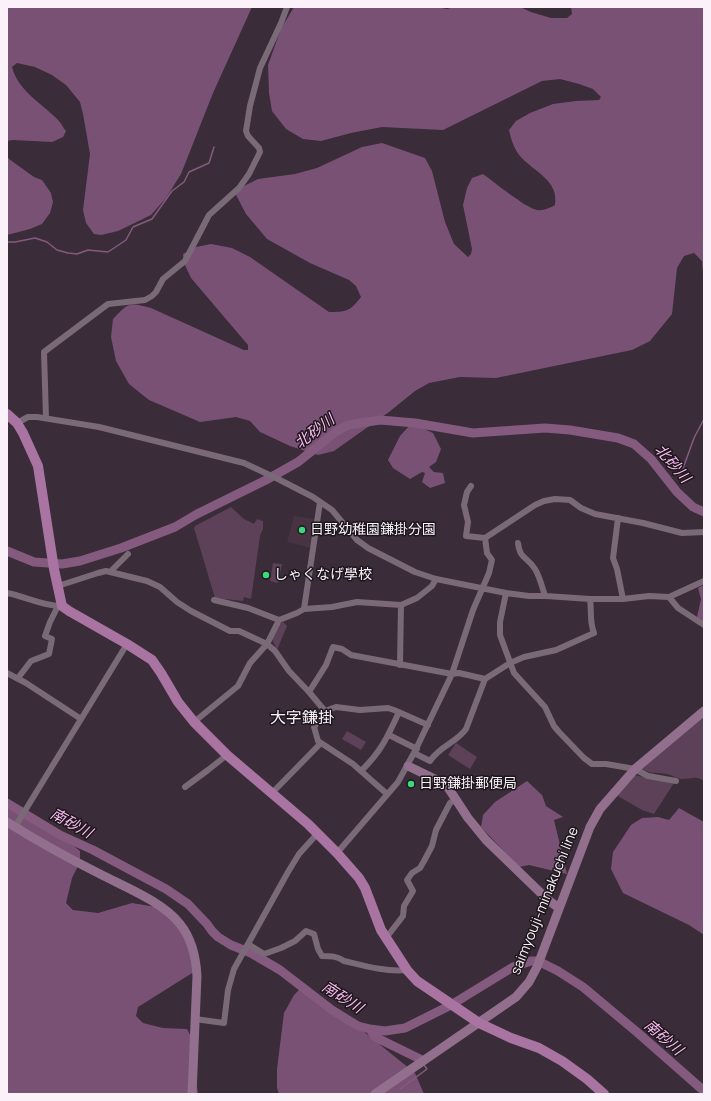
<!DOCTYPE html>
<meta charset="utf-8">
<style>
body{margin:0}
#map{position:relative;width:711px;height:1101px;overflow:hidden;background:#3a2c38;font-family:Manrope,sans-serif}
canvas{display:block}
.frame{position:absolute;inset:0;border:8px solid #fbf2f9;pointer-events:none}
</style>
<div id="map">
<canvas width="711" height="1101"></canvas>
<div class="frame"></div>
</div>
<script>
const c = document.querySelector('canvas').getContext('2d');
c.lineJoin = 'round';
function fill(path, color) { c.fillStyle = color; c.fill(path, 'evenodd'); }
function stroke(path, color, width, dash) { c.strokeStyle = color; c.lineWidth = width; c.lineCap = dash ? 'butt' : 'round'; c.setLineDash(dash || []); c.stroke(path); }
function write(font, color, halo, rows, align = 'center') {
  c.font = font + ' Manrope,"Noto Sans JP",sans-serif'; c.lineWidth = 3; c.setLineDash([]); c.textBaseline = 'middle'; c.strokeStyle = halo; c.fillStyle = color; for (const [text, x, y, turn = 0] of rows) {
    c.save(); c.translate(x, y); c.rotate((+turn || 0) * Math.PI / 180); c.textAlign = isNaN(turn) ? turn : align; if (halo) c.strokeText(text, 0, 0); c.fillText(text, 0, 0); c.restore();
  }
}
fill(new Path2D(`
 M294,516L315,519L311,548L287,542Z`), '#473344');
fill(new Path2D(`
 M231,507L244,519L254,524L257,519L263,521V529L260,536L251,599L244,597L243,601L215,598L194,528L195,526Z
 M273,563L282,564L278,583L270,581Z
 M283,622L287,626L277,650L272,639L277,626Z
 M704,716V781C697,775 691,779 682,779C677,779 672,775 667,774C655,772 654,775 642,769Z
 M347,731L366,742L361,750L342,739Z
 M456,743L477,757L470,769L448,755Z
 M634,775L674,783L654,814L642,810L616,795Z`), '#5c4158');
fill(new Path2D(`
 M7,7H252L213,93L181,174L166,198L151,215L118,231L101,235L94,234L86,223L83,210L90,154L83,114L80,102L66,85L52,75L35,67L17,63L12,67C18,91 43,104 59,121C62,124 63,128 66,131L63,137L52,142L13,140L7,141Z
 M294,7H436L447,9L454,7H520L531,12L551,18H567L572,14L571,7H704V286L702,261L694,253L684,256L677,268L672,314L650,341L632,350L496,378L460,377L429,383L415,391L389,412L334,451L318,455L290,446L260,432L250,421L236,417L200,422L149,400L129,384L116,361L111,337L113,319C129,303 128,302 151,308L244,350H248V345L191,278L184,263L183,254L196,247L211,244L232,248L250,257L329,312C347,312 350,311 361,297L356,286L349,280L310,263L267,239L246,214L235,193L242,187L258,179L295,174L317,168L362,147L382,143L425,158L432,171L445,222L454,244L468,257L471,254L472,249L463,205L467,188L472,178L483,174C494,182 526,208 537,210C543,211 550,208 555,205C559,180 534,172 520,156C514,149 511,139 509,130L516,121L530,113L553,104L576,101L599,100L601,97L593,89L579,84L560,79L542,81L443,130L382,127L351,133L321,141L303,139L286,129L272,111L269,93L268,65L281,29Z
 M7,156L9,159L34,177L42,180L51,193L53,202L50,213L42,224L30,229L7,235Z
 M410,425L418,426L433,433L441,449L436,462L429,467L434,472L443,473L445,483L430,488L422,482L425,473L422,472L410,479L393,468L388,460L400,436Z
 M704,585V622L697,617L701,599L698,588Z
 M527,781L542,795L546,806L563,817L554,820L567,874L529,865L519,867L481,827L483,815L495,802Z
 M7,804L74,846L80,851V862L72,878L66,903L73,910L98,913L132,903L156,907L174,917L193,947L197,970L138,1007L136,1016L143,1023L163,1028L187,1029L194,1042V1067L198,1094H7Z
 M679,808L704,822V935L689,925L623,893L611,869L613,852L631,825L642,818L658,817L669,820Z
 M305,984L415,1073L424,1094H279L277,1088V1069L284,1013L294,995Z`), '#795174');
stroke(new Path2D(`
 M7,242H15L35,238L47,242L57,250L68,253L77,254L88,250L108,252L126,240L133,227L152,219L172,191L184,182L189,172L209,163L214,147
 M679,476L681,474L694,438L704,419
 M669,483L672,481
 M400,1089L427,1069L424,1065
 M394,1094L395,1093`), '#845b7e', 1.5);
stroke(new Path2D(`
 M7,551L34,562L62,564L80,561L121,548L175,527L197,514L266,480L298,462L337,431L348,425L380,420L415,423L473,433L545,428L570,430L618,438L634,444L651,459L677,492L693,507L704,512
 M7,803L60,835L93,850L166,889L188,904L207,924L212,931L218,937L231,945L251,953L280,970L332,1010L358,1026L370,1029L385,1031L405,1028L451,1005L513,967L531,961H538L558,971L583,987L638,1033L704,1091
 M370,1029L375,1037L420,1059`), '#845b7e', 9);
stroke(new Path2D(`
 M46,418L44,352L108,304L145,300L152,296L156,292L163,279L185,261L209,215L239,188L249,174L260,152L259,148L248,136L246,131L250,106L260,68L281,23L287,7
 M17,423L28,417H37L99,427L244,463L278,479L313,497L332,510L357,540L368,548L415,572L436,579L506,593L529,596H546L590,599H623L649,596L669,597L704,581
 M471,486L467,492L464,505L468,522L466,536L485,538L535,505L544,501L555,499L570,500L581,508L595,514L643,523L682,533L704,532
 M618,518L613,558L617,569L623,599
 M518,543C520,560 527,556 535,569C540,577 542,587 545,596
 M110,572L128,554
 M58,586L98,573L106,571L147,581L160,587L177,602L191,611L230,631H239L267,644L275,651L289,671L309,692L325,711
 M7,593C24,596 45,607 62,606
 M506,593L500,622V635L514,673L545,707L554,726L559,732L584,758L592,764H606L635,769L648,776L676,781
 M669,597L678,608L704,625
 M214,600L248,608L279,620
 M304,609L320,502
 M400,665L401,605
 M7,673L26,683L81,719
 M18,678L31,661L49,654L52,639L45,636L50,622L58,606
 M309,692L326,665L333,647L342,649L351,655L452,674L459,673L485,679L510,663L524,657L556,650L594,633C589,620 592,613 590,599
 M325,711L324,714L314,727L318,741L353,764L387,794
 M325,711L336,707L360,710L388,708L394,710L428,725
 M194,722L238,686L250,663L267,644L279,620L297,613L304,609L332,607L357,602L401,605L417,598L432,586L436,579
 M389,735L417,749
 M414,753L430,761C441,745 456,743 466,729L485,679
 M361,771C381,752 388,736 399,712
 M185,787L208,770L227,755
 M272,793L318,746L320,743
 M15,827L127,644
 M337,853L398,782L415,751L452,674L473,610L489,573L492,560L487,553L485,538
 M386,938L403,916L404,906L413,891L407,880L412,873L420,868L424,861L432,846L436,830L450,803L456,799
 M248,944L264,954L281,948L295,941L306,931L314,934L318,949L322,956C331,956 337,956 344,961C365,966 385,972 407,970
 M195,1019L224,1023L228,990L234,969L288,872L299,854L317,834`), '#7a6a77', 6);
stroke(new Path2D(`
 M408,766L441,782L447,786L468,818L486,840L548,900L559,908
 M7,822C37,841 68,858 100,874C125,887 163,902 180,924C192,939 196,957 197,976L192,1094
 M375,1094L516,997L529,982L537,967L590,827L600,809L635,769L704,711`), '#926f8d', 9);
stroke(new Path2D(`
 M7,414L17,423L23,433L38,466L54,569L62,606L69,611L127,644L152,660L161,673L178,702L194,722L227,755L308,824L337,853L359,878L365,888L381,930L407,970L417,981L479,1023L511,1038L539,1048L562,1061L587,1079L604,1094`), '#a974a2', 10);
for (const [x, y, r, color] of [
 [302,530,4,"#3cd77e"],
 [266,575,4,"#3cd77e"],
 [411,784,4,"#3cd77e"]
]) { const dot = new Path2D(); dot.arc(x, y, r, 0, 2 * Math.PI); c.fillStyle = color; c.fill(dot); stroke(dot, '#1d171c', 1.5); }
write('14px', '#fbf2f9', '#1d171c', [
 ["日野幼稚園鎌掛分園",310,530],
 ["しゃくなげ學校",274,575],
 ["日野鎌掛郵便局",419,784]
], 'left');
write('14px', '#fbf2f9', '#1d171c', [
 ["saimyouji-minakuchi line",545,901,-68]
]);
write('italic 15px', '#fcbbf3', '#1d171c', [
 ["北砂川",315,432,-37],
 ["北砂川",672,464,49],
 ["南砂川",71,824,29],
 ["南砂川",342,998,33],
 ["南砂川",663,1038,41]
]);
write('16px', '#fbf2f9', '#1d171c', [
 ["大字鎌掛",302,719]
]);
</script>
